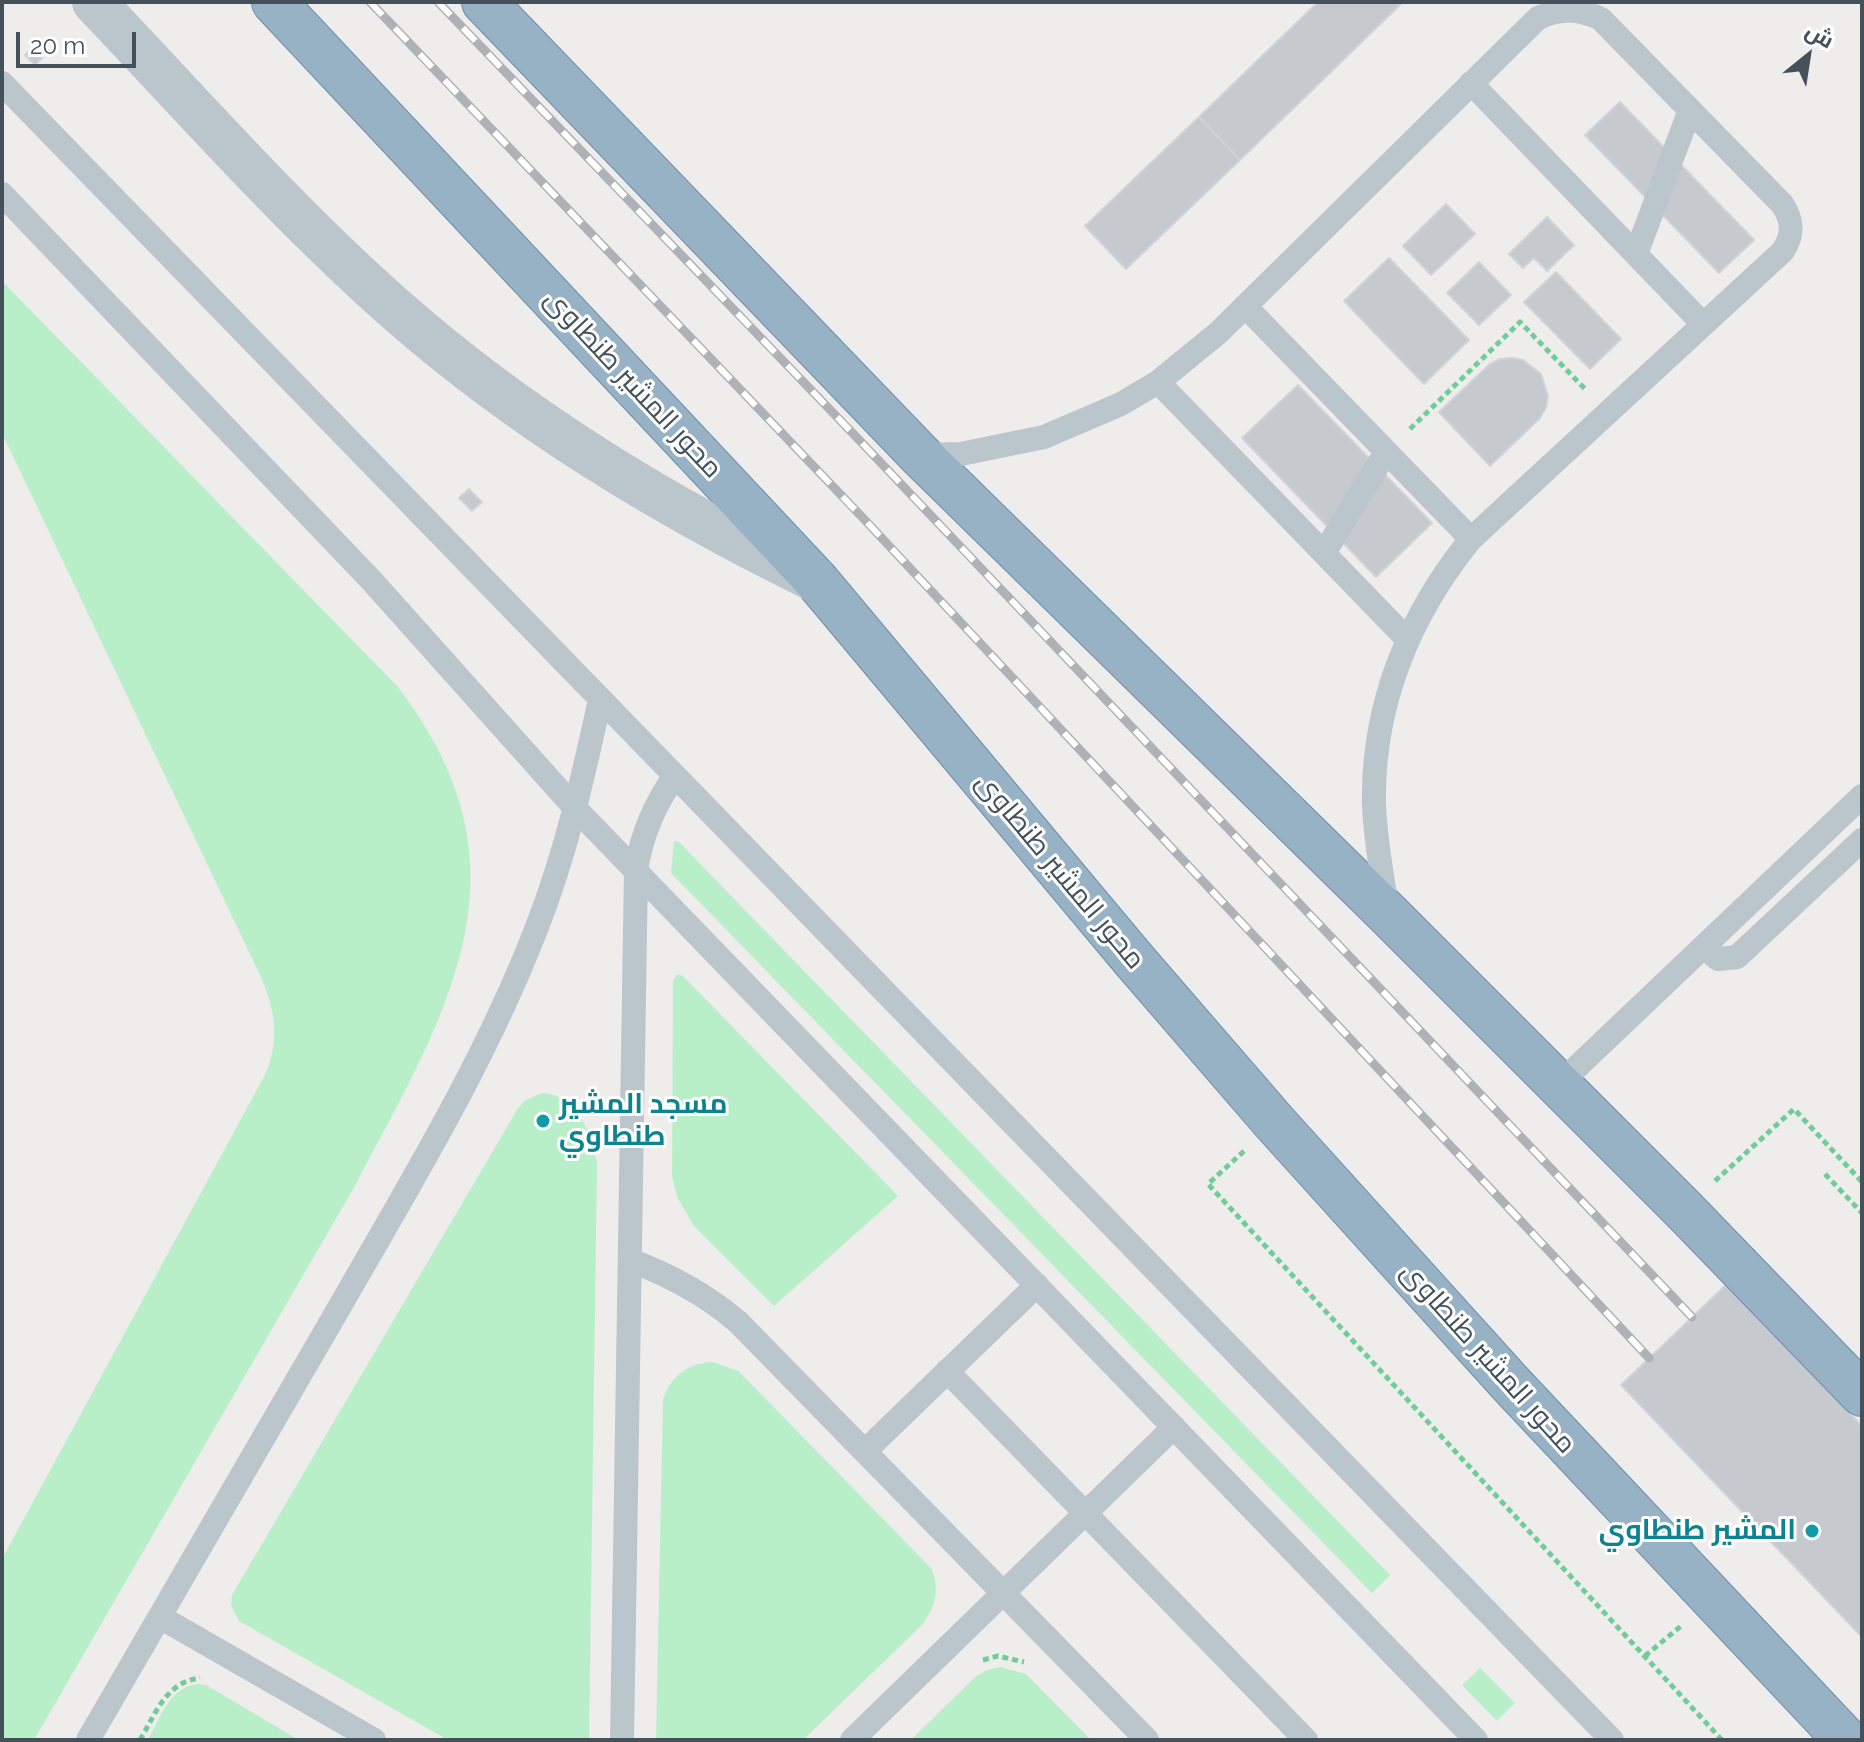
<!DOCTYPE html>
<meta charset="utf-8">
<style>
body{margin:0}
#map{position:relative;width:1864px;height:1742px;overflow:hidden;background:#efecec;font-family:Raleway,Cairo,sans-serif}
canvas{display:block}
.frame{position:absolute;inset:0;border:4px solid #44515a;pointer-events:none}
.north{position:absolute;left:1768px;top:16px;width:80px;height:80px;-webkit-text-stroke:6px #fff;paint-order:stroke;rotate:30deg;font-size:22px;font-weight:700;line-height:32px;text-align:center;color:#44515a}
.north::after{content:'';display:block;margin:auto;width:28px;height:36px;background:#44515a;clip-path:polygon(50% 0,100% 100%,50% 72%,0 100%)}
.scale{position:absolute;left:16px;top:32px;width:120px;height:36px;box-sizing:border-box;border:4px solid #44515a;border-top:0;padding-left:10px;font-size:24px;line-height:28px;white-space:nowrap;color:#44515a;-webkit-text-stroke:6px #fff;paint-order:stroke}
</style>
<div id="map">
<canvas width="1864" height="1742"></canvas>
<div class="frame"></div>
<div class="north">ش</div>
<div class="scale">20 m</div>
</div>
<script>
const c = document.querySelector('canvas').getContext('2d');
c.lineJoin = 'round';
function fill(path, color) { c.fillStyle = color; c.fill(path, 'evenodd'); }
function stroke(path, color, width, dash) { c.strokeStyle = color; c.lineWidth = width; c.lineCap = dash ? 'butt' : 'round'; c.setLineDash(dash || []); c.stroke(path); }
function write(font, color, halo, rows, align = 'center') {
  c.font = font + ' Raleway,Cairo,sans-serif'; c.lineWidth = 6; c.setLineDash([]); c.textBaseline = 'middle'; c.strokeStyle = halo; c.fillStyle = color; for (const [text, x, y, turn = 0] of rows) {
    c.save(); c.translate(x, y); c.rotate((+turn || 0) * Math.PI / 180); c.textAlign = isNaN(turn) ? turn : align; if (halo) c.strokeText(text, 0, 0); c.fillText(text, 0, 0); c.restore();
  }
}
fill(new Path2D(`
 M2,281L397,686C538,868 449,1009 356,1184L34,1740H2V1559L266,1073C280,1038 275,1009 260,975L2,433Z
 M674,841L679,842L1390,1575L1372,1593L671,873Z
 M678,974L683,976L898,1196L774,1306L694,1226L678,1199L672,1177L673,980Z
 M542,1093C577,1095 592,1133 597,1164L589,1740H448L239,1621L231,1605L232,1595L517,1110L524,1101Z
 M713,1362L738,1371L748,1381L931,1568C940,1588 936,1606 923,1624L803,1740H656L663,1399C672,1375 688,1363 713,1362Z
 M1000,1667L1026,1674L1091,1740H911L975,1677L987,1670Z
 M1480,1668L1515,1703L1497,1721L1462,1685Z
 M197,1684L206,1685L299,1740H148C160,1718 170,1687 197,1684Z`), '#b8efc8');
const building = new Path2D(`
 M1318,2H1403L1240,160L1199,117Z
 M36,44L46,54L35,65L25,55Z
 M1620,102L1754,240L1719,273L1585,135Z
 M1199,117L1240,160L1126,269L1085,226Z
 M1446,204L1475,234L1431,275L1403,246Z
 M1547,217L1574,245L1547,271L1534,258L1523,268L1509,254Z
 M1389,258L1469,340L1424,384L1344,301Z
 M1479,262L1511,295L1479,325L1447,293Z
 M1556,272L1621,339L1590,369L1524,302Z
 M1512,358L1523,360L1541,374L1548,396L1546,407L1540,418L1490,466L1439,412L1490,364L1500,359Z
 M1298,385L1432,523L1376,577L1242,438Z
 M469,489L482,502L472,511L459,498Z
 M1727,1284L1862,1426V1637L1621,1385Z`);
fill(building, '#c6cacf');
stroke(building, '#d0d3d8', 2);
const trunk = new Path2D(`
 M274,2L817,581L1134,960L1275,1123L1510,1383L1846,1740
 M484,2L920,455L1388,914L1684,1210L1862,1394`);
stroke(trunk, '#6d8fa9', 46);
stroke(new Path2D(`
 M1410,429L1520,322L1587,391
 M1244,1151L1208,1184L1722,1740
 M1825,1174L1862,1213
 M1715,1181L1794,1109L1862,1182
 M1645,1656L1681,1626
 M983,1660L998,1656L1024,1662
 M140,1740C156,1713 166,1682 200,1678`), '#70cd97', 5, [6, 4]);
stroke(new Path2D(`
 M2,83L1612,1740
 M1471,83L1703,324
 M2,194L372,581L575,808L1476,1740
 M1636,254L1690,110
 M1245,306L1471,539
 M1158,382L1408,640
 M920,455L961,454L1044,437L1121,404L1158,382L1218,333L1538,18C1561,8 1578,8 1601,19L1782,204C1793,220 1794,234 1783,251L1471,539C1409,615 1372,706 1374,804C1375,839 1382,874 1387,908
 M1324,553L1386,452
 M1703,947L1718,959L1737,957L1862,840
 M1558,1085L1862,796
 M630,1260C671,1276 705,1294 738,1322L1147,1740
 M947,1371L1306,1740
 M865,1451L1037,1285
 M160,1617L374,1740
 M88,1740C173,1594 258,1447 343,1301C413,1179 486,1059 537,927C566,853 583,777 600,700
 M622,1740L636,870C642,834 654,806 674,777
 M852,1740L1174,1427`), '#bac5cc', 24);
stroke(new Path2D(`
 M94,2C192,105 286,212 392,306C518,418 662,505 813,579`), '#bac5cc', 44);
stroke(trunk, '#96b2c4', 44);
const rail = new Path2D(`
 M370,2L863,518L1649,1358
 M438,2L863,444L1692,1317`);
stroke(rail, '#aeb2b7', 9);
stroke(rail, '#fff', 6, [18]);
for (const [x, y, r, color] of [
 [543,1121,8,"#0f9aa8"],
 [1812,1531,8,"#0f9aa8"]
]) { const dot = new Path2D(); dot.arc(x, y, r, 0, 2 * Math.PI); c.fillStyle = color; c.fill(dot); stroke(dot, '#fff', 3); }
write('28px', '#44515a', '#fff', [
 ["محور المشير طنطاوى",633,384,47],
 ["محور المشير طنطاوى",1060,871,50],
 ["محور المشير طنطاوى",1488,1358,48]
]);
write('bold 28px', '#0d838f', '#fff', [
 ["مسجد المشير",559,1105],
 ["طنطاوي",559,1137],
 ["المشير طنطاوي",1796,1531,"right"]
], 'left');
</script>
